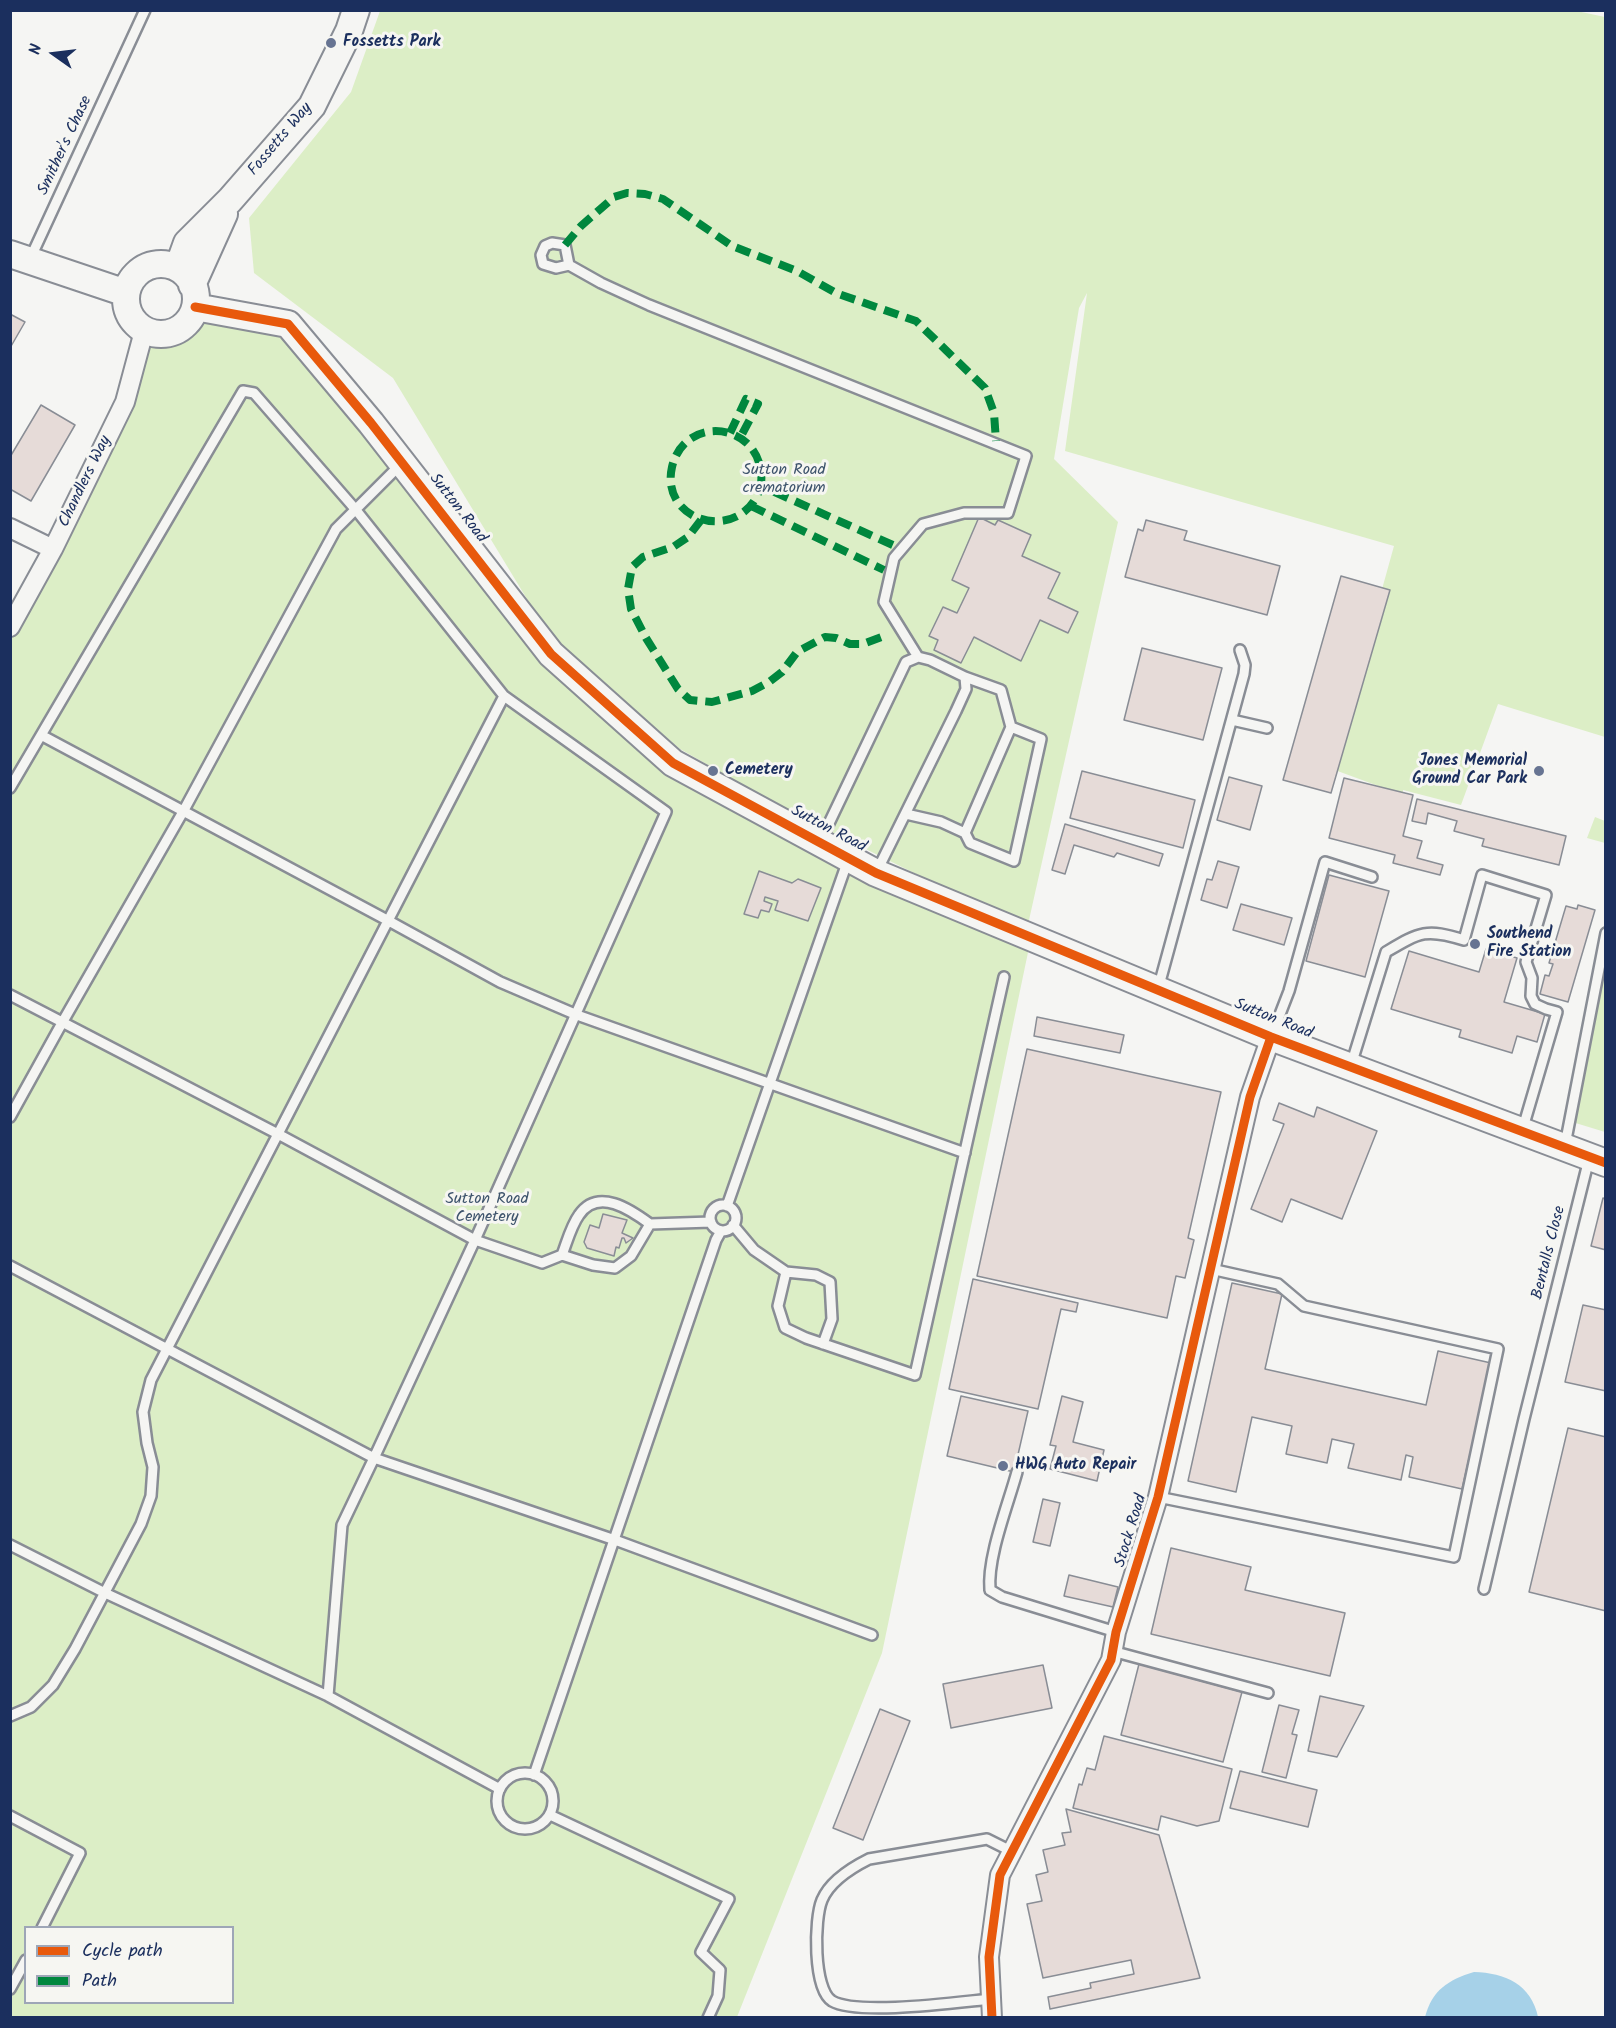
<!DOCTYPE html>
<style>
body{margin:0}
#map{position:relative;width:1616px;height:2028px;overflow:hidden;background:#f5f5f3;font-family:Kalam,sans-serif}
canvas{display:block}
.frame{position:absolute;inset:0;border:12px solid #1b2f5e;pointer-events:none}
.legend{position:absolute;left:24px;top:1926px;width:210px;height:78px;box-sizing:border-box;background:#f6f6f2;border:2px solid #9ea6b7;margin:0;padding:8px 10px;list-style:none;font-size:18px;color:#1b2f5e}
.legend li{display:flex;align-items:center;gap:12px;height:30px}
.legend b{width:30px;border:2px solid #9ea6b7}
.north{position:absolute;left:24px;top:24px;width:60px;height:60px;-webkit-text-stroke:4px #f6f6f2;paint-order:stroke;rotate:284deg;font-size:16px;font-weight:700;line-height:24px;text-align:center;color:#1b2f5e}
.north::after{content:'';display:block;margin:auto;width:21px;height:27px;background:#1b2f5e;clip-path:polygon(50% 0,100% 100%,50% 72%,0 100%)}
</style>
<div id="map">
<canvas width="1616" height="2028"></canvas>
<div class="frame"></div>
<ul class="legend">
<li><b style="height:8px;background:#e8590c"></b>Cycle path</li>
<li><b style="height:8px;background:#00873e"></b>Path</li>
</ul>
<div class="north">N</div>
</div>
<script>
const c = document.querySelector('canvas').getContext('2d');
c.lineJoin = 'round';
function fill(path, color) { c.fillStyle = color; c.fill(path, 'evenodd'); }
function stroke(path, color, width, dash) { c.strokeStyle = color; c.lineWidth = width; c.lineCap = dash ? 'butt' : 'round'; c.setLineDash(dash || []); c.stroke(path); }
function write(font, color, halo, rows, align = 'center') {
  c.font = font + ' Kalam,sans-serif'; c.lineWidth = 6; c.setLineDash([]); c.textBaseline = 'middle'; c.strokeStyle = halo; c.fillStyle = color; for (const [text, x, y, turn = 0] of rows) {
    c.save(); c.translate(x, y); c.rotate((+turn || 0) * Math.PI / 180); c.textAlign = isNaN(turn) ? turn : align; if (halo) c.strokeText(text, 0, 0); c.fillText(text, 0, 0); c.restore();
  }
}
fill(new Path2D(`
 M1572,10L1605,17V737L1498,704L1461,805L1403,790V795L1332,769L1394,546L1065,451L1087,293L1079,308L1054,459L1118,522L1027,929L789,811L680,749L550,637L393,378L254,273L249,218L351,92L380,11Z
 M195,307L288,324L551,654L673,763L1031,938L882,1653L737,2017L11,2018V627L125,402L144,331C173,336 180,334 195,307ZM26,1928H232V2002H26Z
 M1595,817L1605,821V843L1587,838Z
 M1605,933V1132L1569,1121Z`), '#dceec6');
fill(new Path2D(`
 M1474,1972C1505,1973 1531,1984 1538,2017H1425C1432,1990 1448,1980 1474,1972Z`), '#a6d1e8');
const building = new Path2D(`
 M10,314L25,322L10,348Z
 M41,405L75,425L31,501L10,489V457Z
 M979,517L995,525L998,520L1031,535L1022,556L1060,573L1048,598L1078,612L1068,633L1040,620L1021,661L974,637L961,663L934,650L938,640L929,636L943,607L957,613L969,588L952,580Z
 M1146,520L1187,531L1184,540L1280,566L1267,615L1125,577L1138,529L1143,531Z
 M1341,576L1390,590L1331,793L1283,780Z
 M1142,648L1222,668L1203,740L1124,720Z
 M1082,771L1195,800L1183,848L1070,818Z
 M1229,777L1262,786L1250,830L1217,820Z
 M1344,778L1413,795L1403,836L1422,841L1417,858L1443,865L1440,875L1393,863L1395,855L1329,838Z
 M1417,799L1566,836L1559,865L1482,846L1484,839L1454,831L1457,821L1428,813L1426,824L1412,821Z
 M1065,824L1163,854L1159,866L1117,853L1114,857L1074,845L1065,874L1052,870Z
 M1218,861L1239,867L1227,908L1201,900L1207,879L1212,880Z
 M759,871L792,883L798,879L821,888L808,921L775,910L778,901L765,897L764,901L772,904L769,912L761,910L758,918L744,914Z
 M1329,875L1389,891L1365,977L1306,961Z
 M1241,904L1292,918L1284,945L1233,930Z
 M1578,905L1595,910L1568,1002L1540,994L1545,975L1549,976L1553,964L1549,963L1566,906L1577,909Z
 M1486,949L1517,958L1504,1002L1545,1014L1537,1042L1517,1036L1512,1053L1459,1037L1461,1030L1391,1009L1409,951L1479,972Z
 M1037,1017L1124,1035L1120,1053L1034,1036Z
 M1027,1049L1221,1092L1188,1238L1194,1240L1185,1278L1176,1276L1167,1318L977,1276Z
 M1279,1103L1314,1117L1317,1107L1377,1131L1342,1219L1291,1199L1282,1222L1251,1209L1284,1124L1273,1120Z
 M1603,1198L1606,1199V1250L1591,1246Z
 M603,1214L627,1220L622,1233L633,1238L626,1243L624,1238H622L619,1248L616,1247L614,1256L587,1248L584,1242L590,1225L599,1228Z
 M973,1279L1078,1303L1076,1312L1061,1309L1038,1409L949,1389Z
 M1232,1283L1282,1294L1265,1369L1426,1405L1438,1351L1491,1363L1462,1489L1409,1477L1413,1457L1406,1455L1401,1480L1348,1468L1354,1444L1332,1439L1327,1463L1286,1454L1292,1426L1252,1417L1236,1492L1188,1481Z
 M1583,1305L1606,1310V1391L1565,1382Z
 M961,1396L1028,1411L1014,1472L947,1456Z
 M1062,1396L1083,1402L1073,1442L1104,1450L1097,1481L1050,1469L1056,1446L1050,1445Z
 M1568,1428L1606,1437V1611L1529,1592Z
 M1043,1499L1060,1503L1050,1546L1033,1542Z
 M1171,1548L1251,1567L1245,1590L1345,1613L1330,1676L1151,1634Z
 M1069,1575L1118,1587L1113,1607L1064,1596Z
 M1139,1664L1242,1692L1223,1762L1121,1735Z
 M1043,1665L1052,1708L951,1728L943,1684Z
 M1320,1696L1364,1706L1337,1757L1308,1751Z
 M1279,1705L1299,1710L1292,1734L1297,1735L1286,1778L1262,1772Z
 M880,1709L910,1721L863,1840L833,1828Z
 M1104,1736L1232,1769L1219,1821L1197,1826L1161,1816L1158,1830L1073,1808L1079,1784L1082,1785L1087,1768L1095,1770Z
 M1240,1771L1317,1790L1308,1827L1230,1808Z
 M1066,1809L1159,1835L1200,1978L1050,2009L1048,1997L1091,1988L1090,1983L1134,1974L1131,1960L1043,1978L1027,1904L1042,1901L1036,1875L1048,1872L1043,1850L1065,1845L1062,1833L1071,1832Z`);
fill(building, '#e6dbd8');
stroke(building, '#898d95', 1.5);
const lane = new Path2D(`
 M30,259L145,10
 M569,265L565,245L552,243L545,246L541,255L543,264L556,268L569,265L601,283L649,305L1026,456L1008,513H964L923,524L894,558L884,602L918,657
 M1232,720L1267,728
 M41,735L387,920L500,982L577,1015L965,1153
 M10,788L243,391L254,393L356,510L504,696L666,812L475,1240L374,1458L10,1266
 M906,814L941,822L965,833L1011,727L1001,690L965,677
 M965,833L970,843L1014,861L1041,739L1011,727
 M821,840L906,662L918,657L930,660L965,677L966,689L956,711L876,873
 M1158,989L1244,674L1245,665L1240,650
 M10,995L278,1134L475,1240L542,1263L562,1255L593,1265L615,1268L631,1256L650,1224L711,1222
 M1272,1035L1289,991L1325,862L1372,877
 M1351,1065L1386,952C1420,932 1426,928 1464,940L1482,875L1546,895L1526,962L1532,978L1531,996L1535,1004L1546,1009L1557,1012L1522,1131
 M10,1117L62,1023L184,810L336,529L400,465
 M1565,1145L1606,933
 M710 1218a13 13 0 1 1 26 0a13 13 0 1 1-26 0Z
 M727,1206L848,860
 M733,1225L754,1250L786,1272L778,1306L785,1328L806,1338L915,1375L1004,977
 M562,1255C567,1242 571,1226 579,1215C598,1187 631,1210 650,1224
 M786,1272L816,1275L830,1282L832,1319L823,1344
 M1017,1472C1008,1505 987,1557 990,1590L1002,1597L1116,1632
 M1158,1497L1454,1557L1498,1349L1304,1306L1278,1284L1211,1269
 M10,1545L105,1593L328,1696
 M1484,1589L1524,1419L1589,1159
 M1112,1651L1268,1693
 M10,1716L31,1707L53,1685L75,1649L141,1524L151,1496L153,1467L147,1443L143,1412L151,1380L504,696
 M497 1801a28 28 0 1 1 56 0a28 28 0 1 1-56 0Z
 M534,1775L716,1240L721,1231
 M500,1789L328,1696L342,1525L374,1458L615,1540L872,1635
 M550,1815L729,1899L701,1952L720,1970L718,1996L708,2018
 M10,1816L80,1853L42,1928
 M10,1989L26,1960
 M991,1999C959,2002 858,2016 832,2001C813,1989 814,1919 822,1900C830,1881 851,1868 869,1859L987,1839L1013,1852`);
const street = new Path2D(`
 M10,528L53,549
 M10,627L53,549L125,402L144,331
 M992,2018L989,1957L1000,1875L1111,1660L1116,1632L1158,1497L1250,1097L1271,1037`);
const secondary = new Path2D(`
 M10,254L126,293
 M126 299a35 35 0 1 1 70 0a35 35 0 1 1-70 0Z
 M178,268L187,243L230,200L312,106L349,31L356,10
 M192,285L224,214
 M195,307L288,324L371,423L551,654L673,763L876,873L1271,1037L1606,1163`);
stroke(lane, '#898d95', 14);
stroke(street, '#898d95', 22);
stroke(secondary, '#898d95', 30);
stroke(lane, '#f5f5f3', 9);
stroke(street, '#f5f5f3', 18);
stroke(secondary, '#f5f5f3', 26);
stroke(new Path2D(`
 M565,245L581,226L614,197L627,193L645,194L663,199L732,246L797,271L836,293L916,321L985,388L994,413L996,441
 M730,433L746,399L758,404L740,438
 M761,486C768,423 685,411 672,467C659,524 743,545 761,486L895,546
 M751,506L884,570
 M701,520L688,537L673,547L643,557L632,567L628,589L631,609L646,638L678,689L690,700L712,702L752,691L769,682L782,672L797,652L825,637L836,638L850,644H863L887,635`), '#00873e', 8, [15, 8]);
stroke(new Path2D(`
 M195,307L288,324L371,423L551,654L673,763L876,873L1271,1037L1606,1163
 M992,2018L989,1957L1000,1875L1111,1660L1116,1632L1158,1497L1250,1097L1271,1037`), '#e8590c', 9);
for (const [x, y, r, color] of [
 [331,43,6,"#677492"],
 [713,771,6,"#677492"],
 [1539,771,6,"#677492"],
 [1475,944,6,"#677492"],
 [1003,1466,6,"#677492"]
]) { const dot = new Path2D(); dot.arc(x, y, r, 0, 2 * Math.PI); c.fillStyle = color; c.fill(dot); stroke(dot, '#f6f6f2', 2); }
write('bold 16px', '#1b2f5e', '#f6f6f2', [
 ["Fossetts Park",343,43],
 ["Jones Memorial",1527,762,"right"],
 ["Ground Car Park",1527,780,"right"],
 ["Cemetery",725,771],
 ["Southend",1487,935],
 ["Fire Station",1487,953],
 ["HWG Auto Repair",1015,1466]
], 'left');
write('16px', '#1b2f5e', '#f6f6f2', [
 ["Fossetts Way",281,140,-50],
 ["Smither's Chase",66,146,-65],
 ["Chandlers Way",86,482,-64],
 ["Sutton Road",457,509,52],
 ["Sutton Road",828,830,28],
 ["Sutton Road",1273,1020,22],
 ["Bentalls Close",1550,1253,-76],
 ["Stock Road",1132,1531,-73]
]);
write('16px', '#3e546c', '#f6f6f2', [
 ["Sutton Road",784,471],
 ["crematorium",784,489],
 ["Sutton Road",487,1200],
 ["Cemetery",487,1218]
]);
</script>
